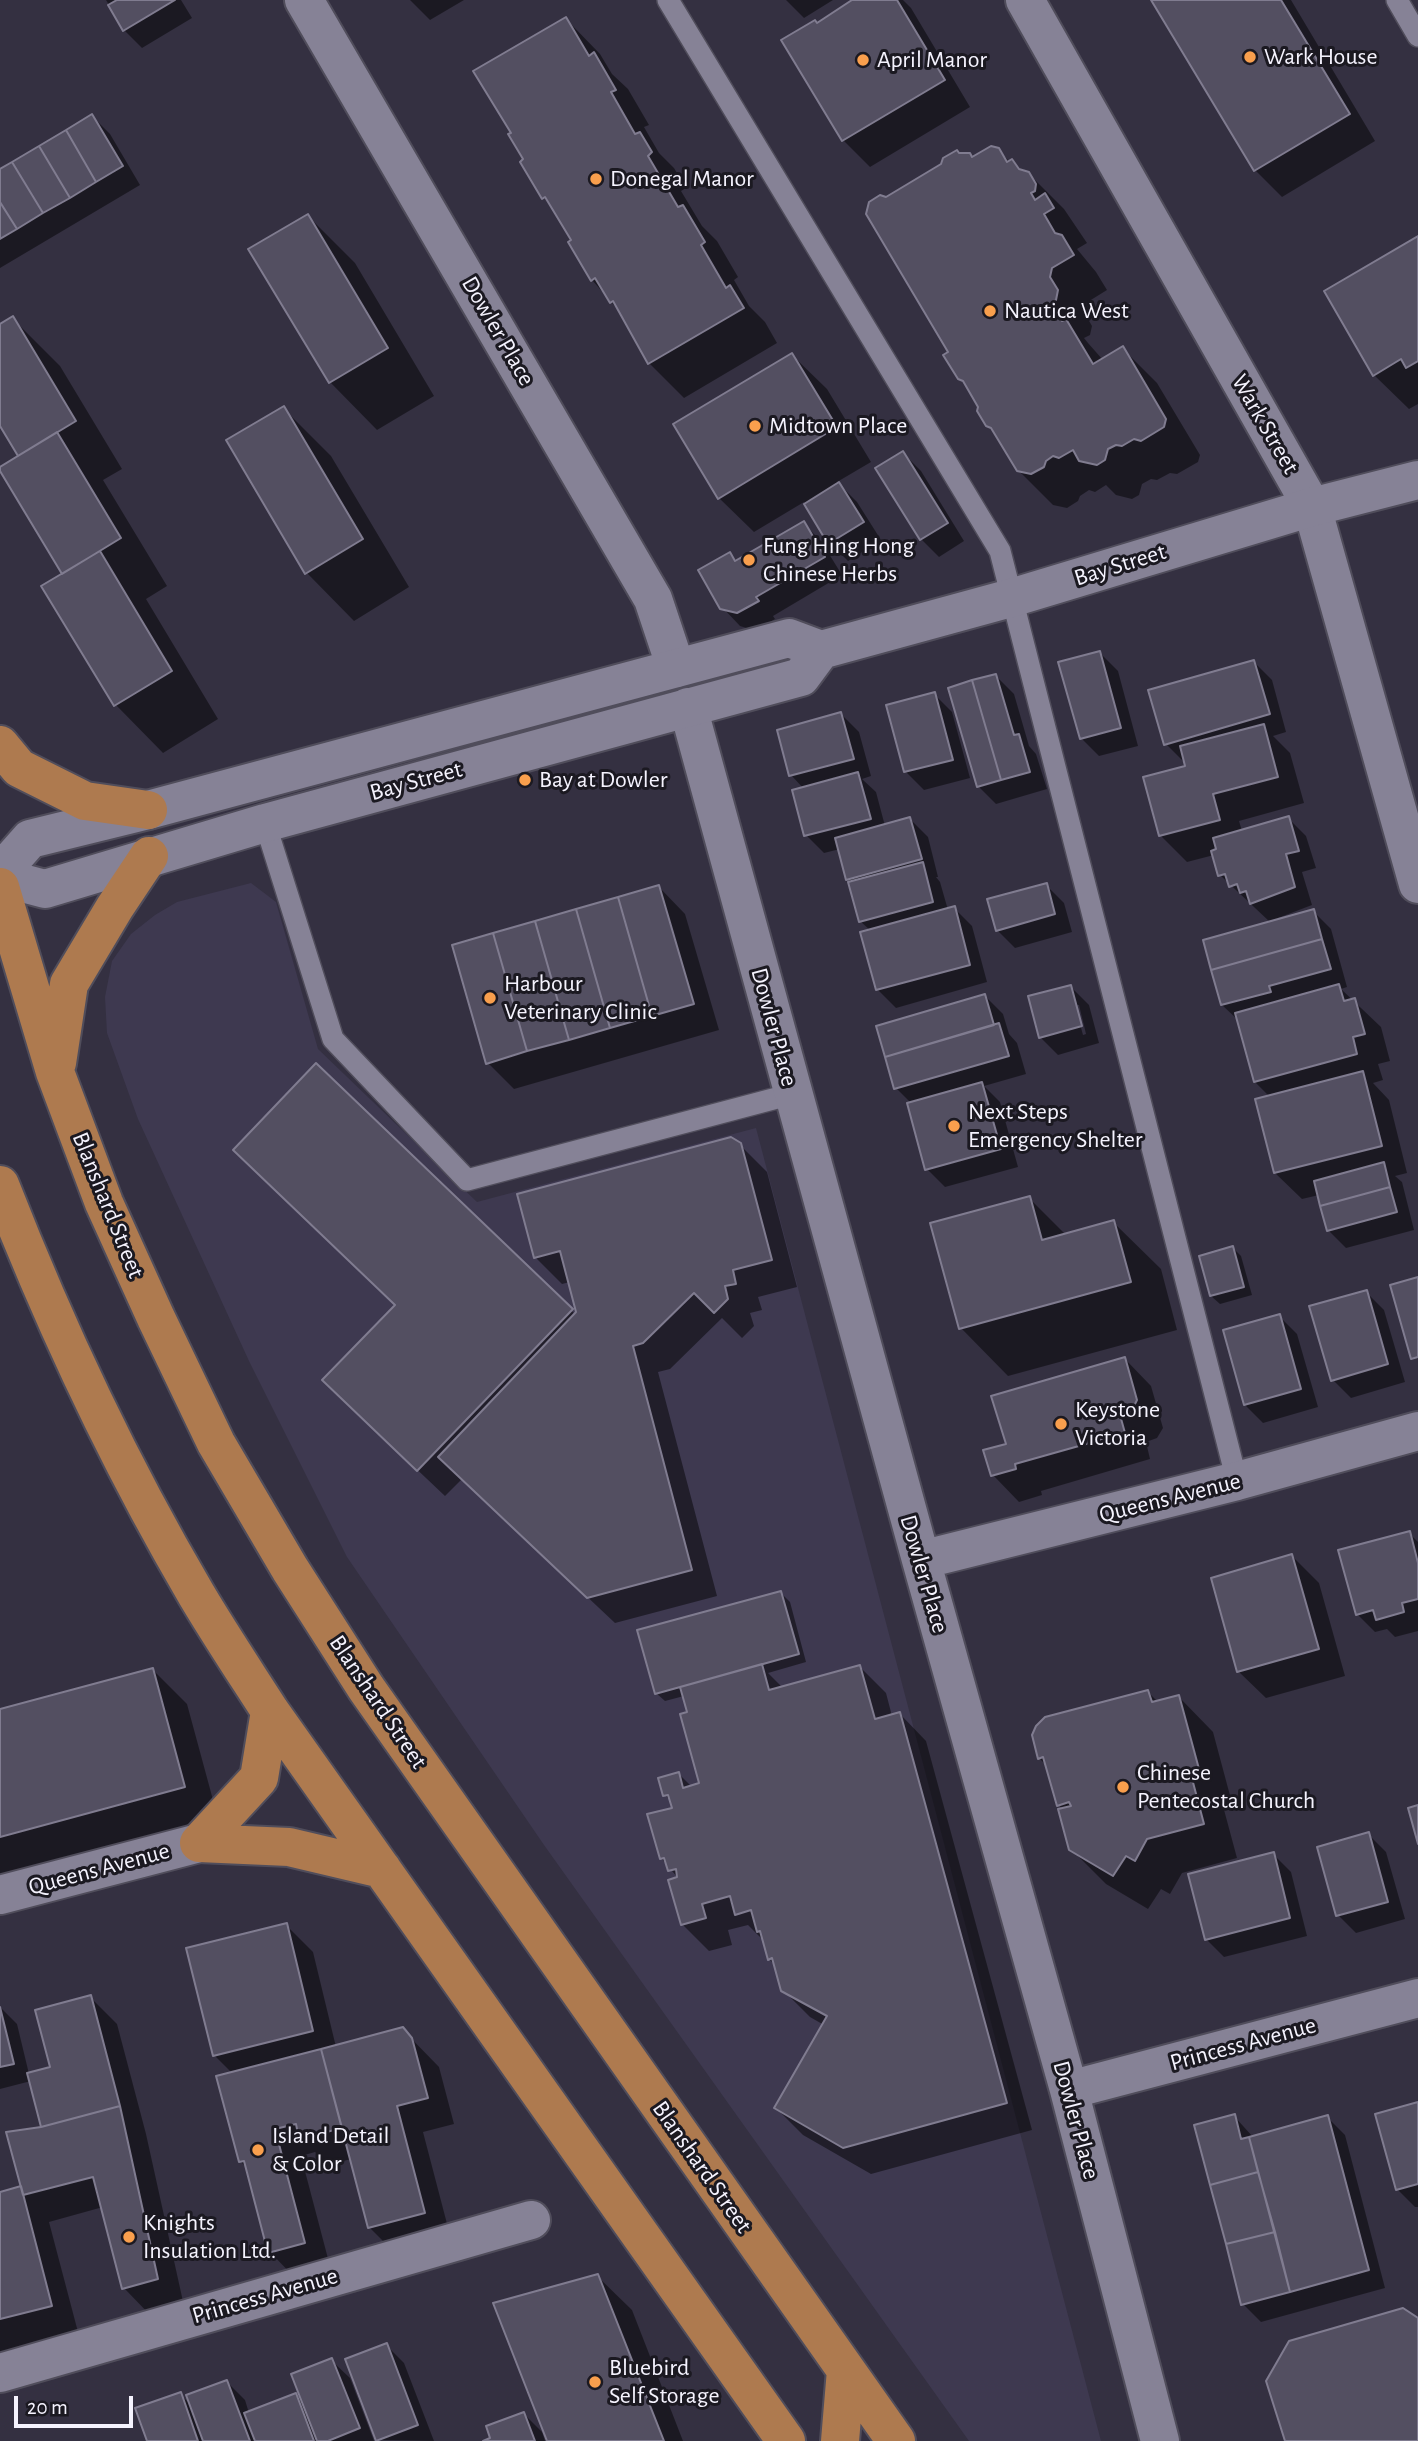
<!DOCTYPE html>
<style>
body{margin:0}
#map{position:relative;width:1418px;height:2441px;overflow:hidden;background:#343041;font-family:"Alegreya Sans",sans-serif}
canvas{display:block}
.scale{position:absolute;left:14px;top:2396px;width:119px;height:32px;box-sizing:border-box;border:4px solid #f5f3fe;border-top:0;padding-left:9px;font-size:21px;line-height:24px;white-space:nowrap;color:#f5f3fe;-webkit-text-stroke:5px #1b1921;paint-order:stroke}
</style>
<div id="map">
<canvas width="1418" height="2441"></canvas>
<div class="scale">20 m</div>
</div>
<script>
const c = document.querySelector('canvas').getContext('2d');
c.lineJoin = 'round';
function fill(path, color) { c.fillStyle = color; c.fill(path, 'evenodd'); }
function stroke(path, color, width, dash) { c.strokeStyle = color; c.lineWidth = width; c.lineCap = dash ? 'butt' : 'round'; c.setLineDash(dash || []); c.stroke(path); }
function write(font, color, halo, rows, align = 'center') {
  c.font = font + ' "Alegreya Sans",sans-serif'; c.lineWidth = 6; c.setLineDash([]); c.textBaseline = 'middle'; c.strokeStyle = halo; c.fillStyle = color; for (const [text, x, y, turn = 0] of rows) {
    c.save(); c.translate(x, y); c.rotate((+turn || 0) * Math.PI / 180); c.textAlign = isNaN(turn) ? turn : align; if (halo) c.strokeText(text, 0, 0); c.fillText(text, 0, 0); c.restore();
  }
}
fill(new Path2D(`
 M251,883L276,902L318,1049L477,1202L756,1128L1101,2441H969L544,1845L347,1557L249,1361L138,1119L107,1033L105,997L112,961L131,934L155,915L177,902Z`), '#3e3950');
fill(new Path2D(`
 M106,0H181L192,18L142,48L124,30Z
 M410,0H464L430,20Z
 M786,0H833L804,18Z
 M854,0H903L911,8L970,107L870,167L843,140L818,25Z
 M1153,0H1291L1375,141L1282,197L1255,170Z
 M566,19L600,54L612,74L628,89L649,125L644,127L659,153L674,168L686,188L681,191L702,226L717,241L738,277L734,280L749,306L765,322L777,343L684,398L649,363L621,313L592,280L554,208L544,198Z
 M92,116L110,134L140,185L0,268V171Z
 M998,150L1010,162L1012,161L1023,172L1028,173L1064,209L1087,243L1077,249L1096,272L1107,290L1086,303L1084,312L1092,326L1090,335L1084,338L1088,343L1103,360L1122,348L1157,383L1200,455L1198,462L1177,474L1170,473L1157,480L1151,479L1142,484L1139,495L1132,499L1116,495L1106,485L1095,492L1089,490L1080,496L1078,501L1067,508L1053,505L1018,470L998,436L987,425L980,406L969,388L960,378L886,198Z
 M308,216L355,263L434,396L377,430L330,382Z
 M1418,238V404L1409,409L1374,375Z
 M13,319L60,366L122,469L103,480L167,586L146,599L218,719L163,753L116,705L44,587L65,574L21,457L0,422V326Z
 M792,355L827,389L871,462L837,482L857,502L881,540L848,561L830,543L804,502L754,532L719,498Z
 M283,408L331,456L409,587L354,621L307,573L228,441Z
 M903,453L921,471L964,541L939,557L921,539Z
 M803,523L821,541L842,575L773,616L775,619L756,631L740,626L722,607L729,554L737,561Z
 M1100,653L1118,671L1138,746L1099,756L1081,738Z
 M1254,662L1272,680L1286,732L1273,736L1290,753L1304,803L1239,821L1242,831L1288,818L1306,836L1316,868L1302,872L1312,905L1278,918L1279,920L1313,911L1331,929L1347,987L1341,989L1381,1027L1390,1061L1378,1064L1383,1080L1373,1083L1389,1100L1407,1173L1395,1176L1402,1182L1414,1230L1346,1248L1328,1230L1319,1195L1302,1199L1275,1173L1270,1097L1255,1082L1239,1021L1222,1005L1271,923L1220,875L1214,855L1187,862L1160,835L1187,767L1186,761L1184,762L1166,744Z
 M996,676L1014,694L1029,746L1036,754L1047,789L996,804L978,786Z
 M934,694L952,712L970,778L924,790L906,772L889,706Z
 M841,714L859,732L871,776L862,779L876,792L885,826L910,819L928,837L938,877H936L940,882L948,910L954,908L972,926L987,982L896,1008L878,990L871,931L860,921L852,883L848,879L840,849L824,853L806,835L804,789L791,775Z
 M1046,885L1064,903L1072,932L1015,948L997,930Z
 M659,887L685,914L719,1030L514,1089L488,1063Z
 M1071,987L1089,1005L1099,1043L1058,1055L1040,1037ZM1075,1005H1079L1086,1034L1083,1035Z
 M985,996L1003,1014L1009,1034L1017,1043L1026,1074L984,1086L1000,1102L1018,1167L945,1187L927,1169L912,1104L896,1088Z
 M316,1065L576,1315L578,1312L570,1282L562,1284L535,1257L739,1144L767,1172L797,1287L758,1297L762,1310L750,1313L754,1326L742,1338L722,1318L670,1369L658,1372L717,1596L615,1623L462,1479L445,1496L351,1407L397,1306Z
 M1029,1198L1066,1235L1113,1222L1161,1269L1177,1330L1008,1376L961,1328Z
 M1233,1248L1241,1256L1252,1295L1220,1304L1211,1296Z
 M1366,1292L1384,1310L1405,1382L1351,1398L1333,1380Z
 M1279,1316L1297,1334L1318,1407L1263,1423L1245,1405Z
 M1125,1359L1151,1386L1163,1428L1157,1438L1146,1442L1150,1459L1041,1491L1042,1495L1019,1502L993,1475L1008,1445Z
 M1409,1533L1418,1542V1631L1395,1637L1387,1629L1375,1632L1357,1614Z
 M1292,1556L1319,1583L1345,1676L1266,1698L1239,1672L1213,1579Z
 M781,1593L790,1602L806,1662L768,1673L783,1688L859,1666L886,1693L892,1716L900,1714L926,1741L1032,2130L871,2174L803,2135L776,2108L824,2025L810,2017L783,1990L776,1966L769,1959L764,1941L748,1925L728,1930L732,1945L709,1951L682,1924L678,1878L661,1858L674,1809L672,1802L665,1795L679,1774L692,1787L702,1784L684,1696L665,1701L656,1693Z
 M153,1670L187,1704L219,1822L0,1880V1711Z
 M1147,1691L1158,1702L1179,1697L1213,1732L1232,1803L1223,1806L1237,1858L1182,1873L1170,1894L1161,1889L1148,1909L1106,1884L1071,1849L1063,1810L1059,1805L1048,1767L1039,1758Z
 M1368,1834L1386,1852L1405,1919L1356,1933L1338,1915L1319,1848Z
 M1273,1854L1291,1872L1307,1936L1224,1957L1206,1939Z
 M286,1925L313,1952L336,2047L402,2029L439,2067L454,2124L423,2132L451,2239L396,2254L369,2227L351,2159L328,2165L315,2152L301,2156L331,2270L296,2279L270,2252L248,2169L240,2161L233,2074L214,2055Z
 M90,1997L117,2024L146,2134L184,2306L150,2315L124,2288L103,2207L49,2222L78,2332L0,2352V2193L23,2187L43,2128L31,2081L0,2089V2007L17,2024L29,2074L52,2068Z
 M1418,2104V2207H1415L1397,2189Z
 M1234,2116L1253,2137L1327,2117L1345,2135L1385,2288L1261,2322L1243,2304Z
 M597,2276L632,2310L683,2441H549Z
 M386,2345L404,2363L434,2441L378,2440Z
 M332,2361L350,2378L374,2441H148L180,2394L191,2405L227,2382L245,2400L249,2413L296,2395L304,2404Z
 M524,2414L542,2432L545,2441H488Z`), '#0007');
const building = new Path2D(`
 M117,0H175L123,31L108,5Z
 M852,0H897L945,80L842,141L781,40L815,20L817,23Z
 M1151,0H1281L1350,114L1254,171Z
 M566,17L589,56L594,52L616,90L611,92L635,134L640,132L652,152L648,156L678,207L683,205L705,242L701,245L726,288L730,285L744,308L648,364L613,301L610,303L595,278L591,281L568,242L571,240L545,197L542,199L520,162L523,159L508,134L511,133L473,71Z
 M92,114L123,166L96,182L66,130Z
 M66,130L96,182L70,198L39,146Z
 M39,146L70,198L43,213L12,162Z
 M991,146L999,148L1007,162L1012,159L1019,169L1029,172L1036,184L1035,191L1031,193L1035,200L1045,193L1054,208L1044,214L1055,233L1062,235L1074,255L1052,268L1050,277L1058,290L1056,300L1051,303L1062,321L1066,319L1093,364L1123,346L1166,419L1164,427L1141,441L1134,439L1122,446L1116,445L1108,449L1105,460L1097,465L1079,461L1073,450L1059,458L1053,456L1046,461L1044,467L1031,474L1017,471L991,428L986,426L977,411L978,407L963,381L958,379L943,355L948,352L866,214L869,202L880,195L886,197L941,164L943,158L957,150L959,153H970L972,157Z
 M12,162L43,213L17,229L0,202V169Z
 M0,202L17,229L0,239Z
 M308,214L388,348L329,383L248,249Z
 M1418,236V361L1406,368L1401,359L1373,376L1324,291Z
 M13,316L76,421L18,456L0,426V324Z
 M792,353L837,427L718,499L673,424Z
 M284,406L363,539L305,574L226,440Z
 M57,432L121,538L62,574L0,471V467Z
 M903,451L948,523L920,540L875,468Z
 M839,482L864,522L828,544L804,504Z
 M804,521L825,557L756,597L759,601L737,613L720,609L698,570L730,552L735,561Z
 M100,551L172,671L114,706L41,586Z
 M1100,651L1121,728L1080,739L1058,662Z
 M1254,660L1270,714L1164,745L1148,690Z
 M996,674L1014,735L1019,734L1030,772L1001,780L972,680Z
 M972,680L1001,780L977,787L948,688Z
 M935,692L953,760L904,772L886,705Z
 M841,712L854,759L789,776L777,730Z
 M1264,724L1278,777L1213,794L1220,820L1159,836L1143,777L1185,766L1180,746Z
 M858,772L871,819L804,836L792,790Z
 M1289,816L1299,851L1286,854L1295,887L1250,904L1246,891L1240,893L1237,884L1229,887L1225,874L1218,876L1211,851L1216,849L1213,838Z
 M910,817L922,859L846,880L835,838Z
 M923,862L933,902L859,922L848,882Z
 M1047,883L1055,914L996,931L987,899Z
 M659,885L694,1004L652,1016L618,897Z
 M618,897L652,1016L610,1028L576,909Z
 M955,906L970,965L876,990L860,932Z
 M576,909L610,1028L569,1040L535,921Z
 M1314,909L1322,939L1211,970L1203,940Z
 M535,921L569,1040L527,1051L493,933Z
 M493,933L527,1051L486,1064L452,945Z
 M1322,939L1331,969L1269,986L1271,992L1221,1005L1211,970Z
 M1339,984L1344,1001L1355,998L1365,1034L1353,1037L1357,1054L1254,1082L1235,1013Z
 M1071,985L1082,1026L1039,1038L1028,996Z
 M985,994L994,1025L885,1057L876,1026Z
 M999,1023L1009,1056L894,1089L885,1057Z
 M316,1063L573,1309L417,1471L322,1380L395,1305L233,1150Z
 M1363,1071L1382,1146L1274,1173L1255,1099Z
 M982,1082L1001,1149L925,1170L907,1103Z
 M731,1137L741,1143L772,1260L733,1270L736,1284L725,1286L728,1299L714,1313L694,1293L643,1343L633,1346L692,1570L587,1598L438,1457L576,1312L560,1251L534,1258L517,1194Z
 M1384,1162L1390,1187L1320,1206L1314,1181Z
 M1390,1187L1397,1212L1327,1231L1320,1206Z
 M1030,1196L1042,1240L1114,1220L1131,1282L959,1329L930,1223Z
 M1233,1246L1244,1287L1210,1296L1199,1256Z
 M1418,1277V1357L1411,1359L1390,1285Z
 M1367,1290L1388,1364L1331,1381L1309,1306Z
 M1280,1314L1301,1389L1244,1405L1223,1330Z
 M1125,1357L1137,1400L1131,1412L1120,1415L1125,1433L1015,1464L1016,1469L991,1476L983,1450L1006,1444L991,1396Z
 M1410,1531L1418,1563V1599L1402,1603L1404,1612L1376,1620L1373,1610L1356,1615L1338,1550Z
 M1292,1554L1319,1649L1237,1672L1211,1578Z
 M781,1591L799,1654L655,1694L637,1630Z
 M762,1664L769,1690L860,1665L875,1719L900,1712L1007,2103L843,2148L774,2108L827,2016L781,1991L772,1958L768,1960L760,1931L757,1932L751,1910L735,1915L730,1896L702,1904L706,1918L681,1925L668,1880L677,1877L676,1869L668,1871L664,1858L660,1859L647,1814L672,1808L668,1795L663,1796L658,1778L679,1772L683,1788L699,1783L680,1714L687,1712L680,1687Z
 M153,1668L185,1787L0,1837V1709Z
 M1148,1690L1152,1702L1179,1695L1199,1769L1190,1771L1204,1824L1147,1839L1135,1861L1126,1856L1113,1876L1069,1850L1058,1809L1071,1806L1069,1802L1057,1806L1043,1757L1038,1759L1032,1735L1036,1726L1045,1717Z
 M1418,1805V1844L1408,1808Z
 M1369,1832L1388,1902L1336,1916L1317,1847Z
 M1274,1852L1290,1918L1205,1940L1188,1874Z
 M287,1923L313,2031L213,2056L186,1948Z
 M91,1995L120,2106L41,2127L27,2073L50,2067L35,2010Z
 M0,2007L14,2064L0,2067Z
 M403,2027L412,2038L428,2098L397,2106L425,2213L368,2228L321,2049Z
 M321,2049L342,2128L299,2139L296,2124L275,2129L305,2243L268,2253L244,2161L239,2162L216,2076Z
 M1418,2102V2184L1396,2190L1375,2114Z
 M120,2106L158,2279L122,2289L93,2177L23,2195L6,2132L41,2127Z
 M1235,2114L1241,2139L1249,2137L1258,2172L1210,2185L1194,2125Z
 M1328,2115L1369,2270L1290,2292L1249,2137Z
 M1258,2172L1275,2232L1226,2244L1210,2185Z
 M21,2186L52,2306L0,2319V2192Z
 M1275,2232L1290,2292L1241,2305L1226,2244Z
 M598,2274L664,2441H547L493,2303Z
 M1403,2308L1418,2318V2441H1285L1266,2381L1289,2341Z
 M387,2343L418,2425L376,2441L345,2359Z
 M332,2358L360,2428L328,2441H317L291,2374Z
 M227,2380L250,2441H203L186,2395Z
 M181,2392L198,2441H147L135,2408Z
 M296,2393L314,2441H255L244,2413Z
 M524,2412L535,2441H483L490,2438L486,2426Z`);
fill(building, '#534f61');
stroke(building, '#807c90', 2);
const service = new Path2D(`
 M668,0L1000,551L1237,1481
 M1397,0L1418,36
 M265,823L333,1039L467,1180L792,1094`);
const minor = new Path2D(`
 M304,0L653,599L676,668
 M1025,0L1312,507L1418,884
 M688,707L921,1560L1069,2090L1160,2441
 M921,1560L1237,1481L1418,1431
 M0,1895L199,1843
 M1069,2090L1418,1998
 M0,2373L531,2220`);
const secondary = new Path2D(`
 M0,873L30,839L148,810L789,638L821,650L1011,598L1312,507L1418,480
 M0,877L45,889L265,823L801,677L821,650`);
const primary = new Path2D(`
 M0,745L19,768L85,801L148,810
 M0,887L55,1072L104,1203L156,1318L216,1443L290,1569L366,1688L896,2441
 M57,1063L69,984L115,907L149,856
 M0,1185C55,1326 119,1463 196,1594C219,1633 245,1672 270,1711L786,2441
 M199,1843L289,1847L382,1869
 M199,1843L259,1778L270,1711
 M840,2441L846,2370`);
stroke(service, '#504d5b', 24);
stroke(minor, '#504d5b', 42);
stroke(secondary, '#504d5b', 42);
stroke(primary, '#504d5b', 42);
stroke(service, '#868296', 21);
stroke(minor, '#868296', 38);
stroke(secondary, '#868296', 38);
stroke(primary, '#ae7a4f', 38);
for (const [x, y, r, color] of [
 [1250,57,7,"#f99f4d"],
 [863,60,7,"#f99f4d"],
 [596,179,7,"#f99f4d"],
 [990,311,7,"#f99f4d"],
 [755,426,7,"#f99f4d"],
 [749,560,7,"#f99f4d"],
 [525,780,7,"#f99f4d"],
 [490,998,7,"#f99f4d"],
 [954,1126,7,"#f99f4d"],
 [1061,1424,7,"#f99f4d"],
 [1123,1787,7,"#f99f4d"],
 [258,2150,7,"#f99f4d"],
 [129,2237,7,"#f99f4d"],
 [595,2382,7,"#f99f4d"]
]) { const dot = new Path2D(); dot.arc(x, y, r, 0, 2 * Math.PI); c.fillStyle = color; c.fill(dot); stroke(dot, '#1b1921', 2.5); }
write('24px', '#f5f3fe', '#1b1921', [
 ["Wark House",1264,57],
 ["April Manor",877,60],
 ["Donegal Manor",610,179],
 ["Nautica West",1004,311],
 ["Midtown Place",769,426],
 ["Fung Hing Hong",763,546],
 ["Chinese Herbs",763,574],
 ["Bay at Dowler",539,780],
 ["Harbour",504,984],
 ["Veterinary Clinic",504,1012],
 ["Next Steps",968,1112],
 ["Emergency Shelter",968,1140],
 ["Keystone",1075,1410],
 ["Victoria",1075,1438],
 ["Chinese",1137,1773],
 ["Pentecostal Church",1137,1801],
 ["Island Detail",272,2136],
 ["& Color",272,2164],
 ["Knights",143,2223],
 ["Insulation Ltd.",143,2251],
 ["Bluebird",609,2368],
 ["Self Storage",609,2396]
], 'left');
write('24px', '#f5f3fe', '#1b1921', [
 ["Dowler Place",498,331,60],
 ["Wark Street",1265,424,60],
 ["Bay Street",1120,565,-17],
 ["Bay Street",416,781,-15],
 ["Dowler Place",774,1027,75],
 ["Blanshard Street",108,1205,68],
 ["Queens Avenue",1170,1498,-14],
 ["Dowler Place",924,1574,74],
 ["Blanshard Street",378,1702,56],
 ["Queens Avenue",99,1869,-15],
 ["Princess Avenue",1243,2044,-15],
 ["Dowler Place",1076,2120,75],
 ["Blanshard Street",702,2167,55],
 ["Princess Avenue",265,2296,-16]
]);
</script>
